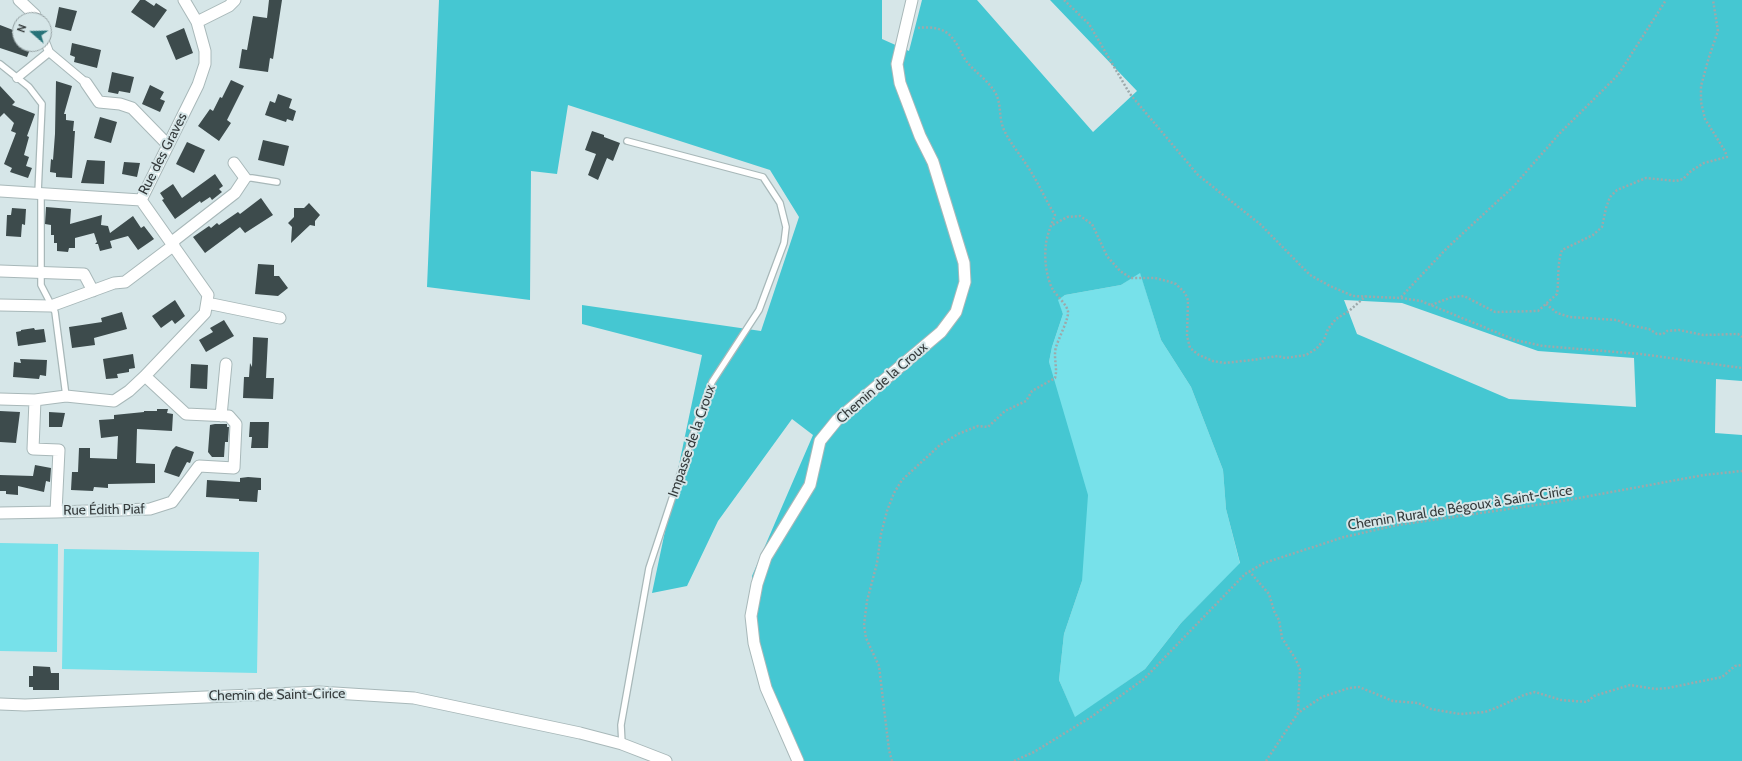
<!DOCTYPE html>
<meta charset="utf-8">
<style>
body{margin:0}
#map{position:relative;width:1742px;height:761px;overflow:hidden;background:#d6e6e8;font-family:Cabin,sans-serif}
canvas{display:block}
.north{position:absolute;left:12px;top:12px;width:40px;height:40px;box-sizing:border-box;background:#d6e6e8;border:1px solid #96a2a4;border-radius:50%;rotate:290deg;font-size:11px;font-weight:700;line-height:16px;text-align:center;color:#363c3d}
.north::after{content:'';display:block;margin:auto;width:14px;height:18px;background:#277278;clip-path:polygon(50% 0,100% 100%,50% 72%,0 100%)}
</style>
<div id="map">
<canvas width="1742" height="761"></canvas>
<div class="north">N</div>
</div>
<script>
const c = document.querySelector('canvas').getContext('2d');
c.lineJoin = 'round';
function fill(path, color) { c.fillStyle = color; c.fill(path, 'evenodd'); }
function stroke(path, color, width, dash) { c.strokeStyle = color; c.lineWidth = width; c.lineCap = dash ? 'butt' : 'round'; c.setLineDash(dash || []); c.stroke(path); }
function write(font, color, halo, rows, align = 'center') {
  c.font = font + ' Cabin,sans-serif'; c.lineWidth = 4; c.setLineDash([]); c.textBaseline = 'middle'; c.strokeStyle = halo; c.fillStyle = color; for (const [text, x, y, turn = 0] of rows) {
    c.save(); c.translate(x, y); c.rotate((+turn || 0) * Math.PI / 180); c.textAlign = isNaN(turn) ? turn : align; if (halo) c.strokeText(text, 0, 0); c.fillText(text, 0, 0); c.restore();
  }
}
fill(new Path2D(`
 M1140,272L1161,340L1191,387L1223,470L1226,509L1240,564L1181,623L1145,669L1075,718L1059,680L1064,634L1082,581L1049,362L1052,347L1063,314L1057,300L1065,295L1121,285Z
 M0,543L58,544L57,652L0,651Z
 M64,549L259,552L257,673L62,669Z`), '#77e1ea');
fill(new Path2D(`
 M439,0H882V39L909,51L922,0H977L1093,132L1137,91L1050,0H1742V381L1716,379L1715,433L1742,435V761H801L786,727L760,657L752,576L813,435L792,419L718,521L687,586L652,593L702,355L582,324V305L761,331L799,217L770,170L568,105L557,174L531,171L530,300L427,287ZM1140,273L1161,340L1191,387L1223,470L1226,509L1240,563L1181,623L1145,669L1075,717L1059,680L1064,634L1082,581L1088,495L1049,362L1052,347L1063,314L1058,300L1065,295L1121,285ZM1344,300L1402,303L1538,351L1634,358L1636,407L1509,399L1357,334Z`), '#45c7d2');
fill(new Path2D(`
 M140,0H145L154,6L156,3L167,10L154,28L131,12Z
 M269,0H282L273,59L270,58L268,72L239,68L242,49L247,50L253,16L267,18Z
 M59,7L77,11L71,31L55,27Z
 M0,25L13,30L12,33L20,36V44H32L27,57L0,48Z
 M184,28L193,53L176,60L166,36Z
 M72,43L101,50L97,68L74,62L75,57L70,55Z
 M112,72L134,77L130,93L119,91L118,94L108,92Z
 M231,80L244,86L227,120L231,123L219,141L198,126L210,109L213,111L220,97L222,98Z
 M56,81L72,86L64,114H66V120L74,121L73,131H75L72,178L56,177V173L50,172L51,159L53,160L55,134Z
 M150,85L164,92L160,99L165,101L160,112L142,104Z
 M0,86L15,102L12,105L35,114L27,136L29,137L24,155L29,157L26,166L32,168L28,178L10,172L12,168L4,164L16,133L11,131L14,123L4,113L0,117Z
 M278,94L292,99L289,108L296,111L293,121L287,119L286,122L265,115L270,101L275,103Z
 M100,117L117,122L111,143L94,138Z
 M592,131L604,135V137L620,143L613,161L607,158L598,180L588,175L596,154L585,150Z
 M263,140L289,146L284,166L258,160Z
 M187,142L205,150L194,173L176,164Z
 M87,160L105,161L104,184L81,183Z
 M124,162L140,163L137,177L122,174Z
 M215,174L223,186L219,189L222,192L212,200L210,197L201,203L200,201L175,219L162,200L164,199L160,193L173,184L182,198Z
 M261,198L273,215L245,233L240,227L205,253L193,237L209,226L211,228L217,223L219,225L238,212L240,214Z
 M309,203L320,215L315,221V226L310,225L291,243L292,227L288,223L294,217V208H304Z
 M46,207L71,209L70,224L102,215L101,225L108,226L110,233L133,216L141,228L144,226L154,239L138,250L128,236L110,241L112,248L100,251L98,244H95L97,242L94,233L75,238V248H69L68,252L57,251V243H54V235H51V225L45,224Z
 M12,208L26,209L25,225L22,224L21,237L6,236L7,215H11Z
 M258,264L274,265V276H279L288,288L278,296L255,294Z
 M175,300L185,316L175,324L172,320L161,328L152,316Z
 M122,312L127,329L94,338L95,345L72,348L69,327L102,322L101,318Z
 M224,320L234,336L206,352L199,340L213,332L210,328Z
 M34,328L35,330L44,329L46,342L18,346L16,332L21,331V330Z
 M253,337L268,338L266,378H274L273,399L243,398L244,377H249L250,363L252,367Z
 M133,354L135,368L129,369V372L117,374L118,378L106,379L103,359Z
 M20,359L47,360L46,376L40,375L39,379L13,377L14,362L21,363Z
 M191,364L208,365L207,389L190,388Z
 M157,409H168L167,413L173,414L172,431L137,429L136,463L155,464V483L108,484V488L94,487L93,491L71,490L72,472H78L79,448H90V458L117,459L118,436L101,438L99,420L114,419V415L144,412V411H157Z
 M0,411L20,412L16,443L0,442Z
 M49,412L65,413L62,427H49Z
 M250,422H269L268,448H251L252,437H249Z
 M215,424H227V427H229L228,442H225L224,457H212L208,452L210,425Z
 M176,446L194,452L190,463L187,462L179,477L164,472L172,450Z
 M35,465L51,468L50,482L46,481L44,492L18,486V495L6,494V491H0V475L33,476Z
 M248,477L261,478V490H258L257,502L239,501V499L206,497L207,480L240,482V478Z
 M33,666L50,667L51,673H59V690H33V687H29V676H33Z`), '#3d4b4c');
const service = new Path2D(`
 M0,64L29,87L42,104L38,193
 M245,178H252L277,182
 M41,194V285L55,312L66,396
 M622,744L621,725L649,568L696,426L712,382L759,310L784,243L786,227L780,203L763,177L627,141`);
const pedestrian = new Path2D(`
 M44,39L49,52L86,83
 M17,78L49,52`);
const minor = new Path2D(`
 M19,0L35,15
 M197,22L229,6L235,0
 M86,83L99,102L120,104L132,108L168,145
 M0,191L141,200
 M141,200L198,85L205,64V51L197,22L184,0
 M172,242L235,193L245,178L234,163
 M0,271L84,274L93,291
 M207,303L280,318
 M0,305L51,306L114,283L125,282L174,245
 M0,399L35,400L66,396L114,401L129,391L145,376L205,313L208,295L141,200
 M35,400L33,449L59,450L56,512L150,509L172,502L199,466L234,468L236,424L229,416L186,414L145,376
 M221,416L226,364
 M0,513L56,512
 M0,704L25,705L319,692L414,698L580,733L622,744L666,761
 M798,761L766,688L754,643L751,616L757,584L766,557L810,485L820,441L837,420L941,332L956,312L965,282L964,263L933,162L920,136L900,83L897,64L912,0`);
stroke(service, '#a8b8b9', 8);
stroke(pedestrian, '#a8b8b9', 10);
stroke(minor, '#a8b8b9', 13);
stroke(new Path2D(`
 M1064,0L1089,24L1130,94L1198,175L1260,224L1310,275L1330,286L1353,296L1401,298L1421,301L1515,340L1543,346L1641,354L1742,368
 M1053,225L1067,217L1080,216L1092,224L1107,256L1120,271L1131,278H1155L1167,281L1176,284L1185,293L1188,300L1187,336L1190,348L1199,355L1213,361L1224,363L1252,360L1278,356L1285,358L1306,355L1316,349L1324,340L1328,329L1336,319L1349,311L1366,296
 M1401,297L1447,248L1513,187L1560,133L1618,75L1666,0
 M1546,304L1557,313L1570,317L1617,320L1628,325L1649,329L1657,334H1663L1667,331L1679,330L1703,335L1738,334L1742,337
 M1431,305L1452,297L1464,296L1495,312L1538,311L1557,294C1559,279 1557,264 1562,250L1593,235L1602,227L1606,208L1610,197L1617,190L1646,178L1676,181L1683,179L1691,171L1704,163L1727,157L1725,151L1705,119L1701,102V86L1709,57L1718,31L1713,0
 M1249,571L1269,594L1274,611L1279,620L1282,638L1295,658L1300,669L1298,712
 M892,761L889,750L879,666L866,638L864,625L867,601L877,563L881,534L887,511L894,493L902,480L940,445L958,434L978,426L988,427L1005,411L1026,401L1032,391L1055,378C1058,368 1053,358 1056,347C1058,340 1069,318 1068,312C1068,306 1057,296 1053,290C1046,277 1044,258 1046,244C1047,234 1052,224 1055,215C1046,201 1040,186 1031,172C1023,158 1012,146 1005,132C998,119 1002,106 996,94C989,81 976,73 967,62C960,53 956,37 944,31C936,27 925,27 917,28
 M1014,761L1034,752L1091,717L1144,679L1245,574L1264,563L1344,537L1398,525L1557,502L1704,475L1742,471
 M1266,761L1298,713L1322,697L1349,688L1359,687L1393,701L1418,703L1431,709L1460,714L1485,712L1496,708L1524,695L1535,692L1561,700L1587,702L1594,696L1630,685L1655,689L1668,688L1722,677L1735,666L1742,665`), '#9da9ab', 2.5, [2, 2]);
stroke(service, '#fff', 5.5);
stroke(pedestrian, '#fff', 8);
stroke(minor, '#fff', 11);
write('14px', '#363c3d', '#d6e6e8', [
 ["Rue des Graves",163,154,-63],
 ["Chemin de la Croux",882,383,-41],
 ["Impasse de la Croux",692,441,-71],
 ["Chemin Rural de Bégoux à Saint-Cirice",1460,508,-9],
 ["Rue Édith Piaf",104,510,-1],
 ["Chemin de Saint-Cirice",277,695,-1]
]);
</script>
